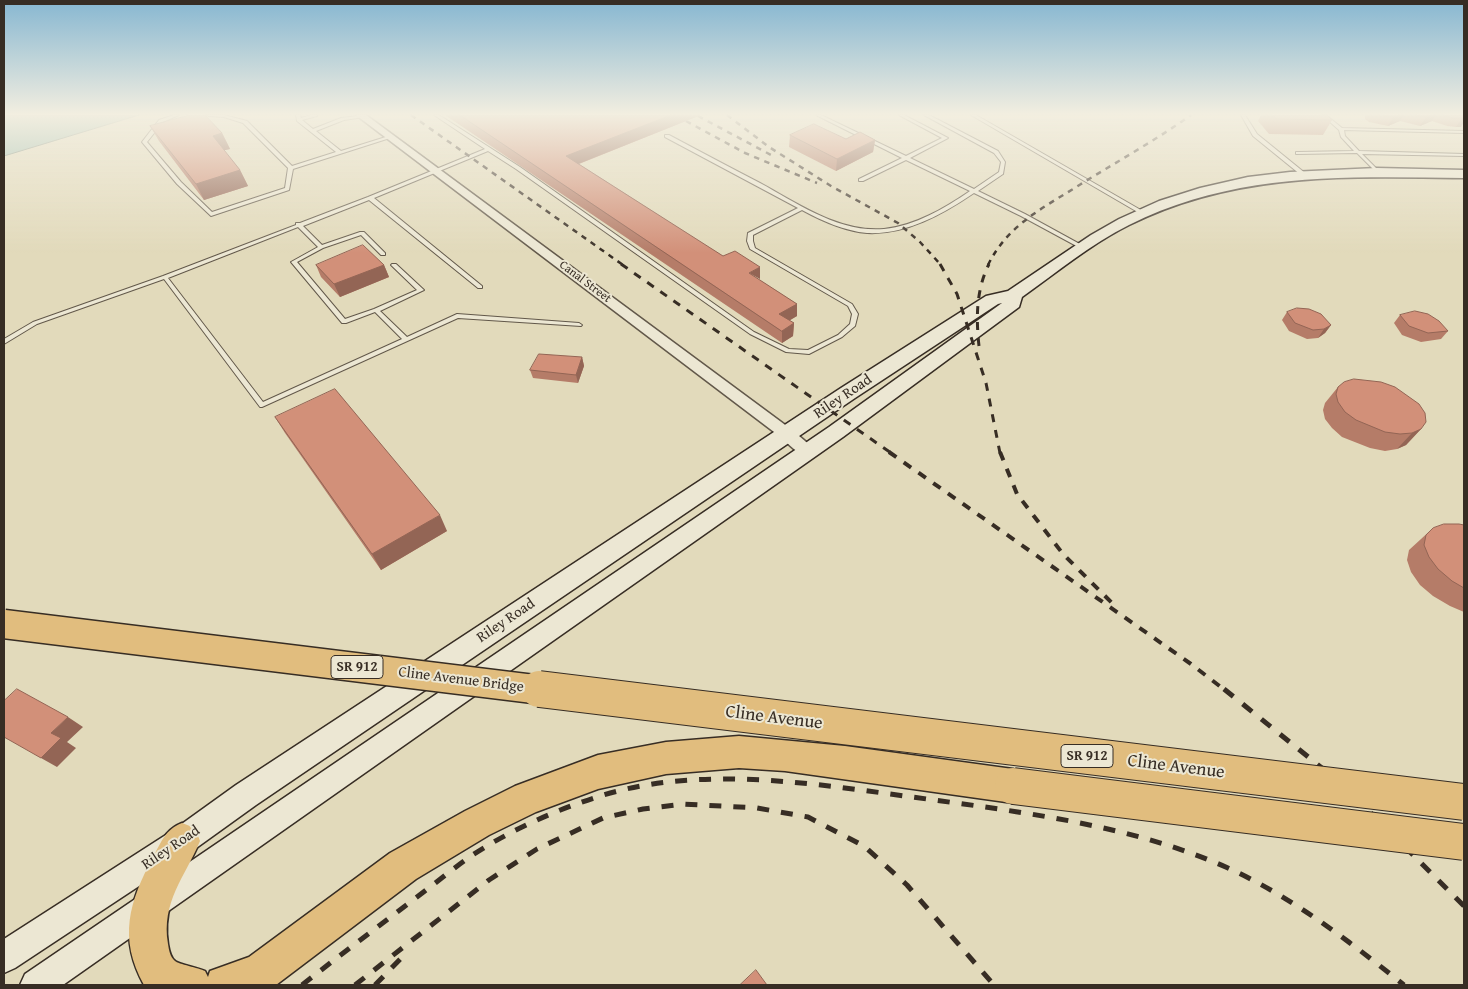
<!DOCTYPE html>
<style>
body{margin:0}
#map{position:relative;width:1468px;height:989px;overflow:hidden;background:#e2dabb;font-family:"Gentium Book Plus",serif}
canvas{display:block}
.frame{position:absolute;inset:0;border:5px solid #372d24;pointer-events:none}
</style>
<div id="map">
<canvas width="1468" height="989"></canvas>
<div class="frame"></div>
</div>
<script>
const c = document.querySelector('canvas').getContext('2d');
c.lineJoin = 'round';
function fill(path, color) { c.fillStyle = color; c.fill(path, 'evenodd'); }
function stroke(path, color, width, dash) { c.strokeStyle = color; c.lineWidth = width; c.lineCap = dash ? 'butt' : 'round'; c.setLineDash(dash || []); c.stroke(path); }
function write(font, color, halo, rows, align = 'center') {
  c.font = font + ' "Gentium Book Plus",serif'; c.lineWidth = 4; c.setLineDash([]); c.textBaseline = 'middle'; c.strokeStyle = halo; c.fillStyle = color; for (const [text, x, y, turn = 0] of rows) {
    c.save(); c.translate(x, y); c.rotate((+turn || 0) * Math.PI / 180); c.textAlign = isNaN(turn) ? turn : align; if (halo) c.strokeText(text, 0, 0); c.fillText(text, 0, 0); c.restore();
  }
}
const water = new Path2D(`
 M4,115H139L4,156Z`);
fill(water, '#95bbae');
stroke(water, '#6f8277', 1);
const lane = new Path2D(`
 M174,115H179L163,122L147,142L181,182L212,212L285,188L288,168L243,123L224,117L209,116L207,115H224L247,121L292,166L336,152L297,121L296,115H300L301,118L311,115H317V116L302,120L313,129L341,118L366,115V116L364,117L344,120L316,131L341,151L389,136L393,137L293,169L289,190L211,216L177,184L142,142L159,120Z
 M434,115H439L520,167L754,332L789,349L808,350L838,335L850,324L852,314L848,306L750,249L747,241L748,233L798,208L665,137V135H669C699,151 729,167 760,183C797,203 839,233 884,229C915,226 945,208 970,191L906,160L863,181H859V179L902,158L816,115H821L906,156L942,138L899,115H904L948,138L910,158L974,189L999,172L1001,162L994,153L924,115H929L998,151L1005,162L1003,174L978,191L1025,214L1087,248L1084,250L1082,249L1021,216L974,193C943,214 906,235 867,233C845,231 822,221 802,210L753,235V241L755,248L852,304L858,314L855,326L842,337L809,354L786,352L750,334L516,169L488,151L374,198L482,286V288H478L369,200L303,226L322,245L360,232H364L385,253V255H381L361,235L323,248L297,262L345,319L374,309L417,290L391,265L392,264H396L424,290L380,311L407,337L457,314L579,323L582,325L581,326L458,318L262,407H260L164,279L37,324L4,344V339L33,322L163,276L296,225V223H300L368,197L485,149ZM298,227L318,247L291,262L342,323H346L375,312L402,339L263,402L168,278Z
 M971,115H976L1146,213L1141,214Z
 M1241,115H1245L1257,134L1305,173V175H1301L1253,136Z
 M1322,115H1326L1342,128L1464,131V133L1344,130L1345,136L1359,151L1464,154V156L1362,154L1379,171V173H1377L1357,153L1296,154V152H1298L1354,151L1341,137L1339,130Z`);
const street = new Path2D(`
 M356,115H366L792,430L812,447L814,451L812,455C800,458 790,445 782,438Z`);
const secondary = new Path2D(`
 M1377,168L1464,170V178C1348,177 1237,171 1129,225C1091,244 1057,272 1022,297L1019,307L843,437L63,985H20L25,974L829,427L1002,303L998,304L855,398L256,805L192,851L15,968L4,973V939L172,831L236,785L841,388L986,296L1008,291L1091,235L1119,219L1159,201L1200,188L1248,177L1290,172Z`);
const highway = new Path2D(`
 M739,736L845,746L1013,769L1025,774L1030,786L1025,798L1013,803L785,771L739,768L666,774L598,789L536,812L489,835L416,879L276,985H144C118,938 129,902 153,857C162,841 165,830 182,823L195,828L200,841C185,877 161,902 168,944C169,950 170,957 175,961C178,964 199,968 205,971L208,977L210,971L249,957L390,853L465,811L515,786L598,755L666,742Z`);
stroke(lane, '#62584a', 2);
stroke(street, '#62584a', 3);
stroke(secondary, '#372d24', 3);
stroke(highway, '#372d24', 3);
fill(lane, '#ece7d3');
fill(street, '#ece7d3');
fill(secondary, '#ece7d3');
fill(highway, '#e1bd7e');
stroke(new Path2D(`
 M411,115L623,265
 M727,115L769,147L831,186L898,223L920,242L941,265
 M698,116L773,156
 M686,121L745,153L817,183
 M988,265C1008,224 1045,207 1081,184C1118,161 1156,140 1191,115`), '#372d24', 2.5, [5.5, 5.5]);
stroke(new Path2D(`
 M621,264L891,453
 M940,264L957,294L986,383L1000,453
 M979,346C976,318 976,290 989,264`), '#372d24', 3, [8, 8]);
stroke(new Path2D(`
 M889,452L1191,664L1226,691
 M1000,452L1017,494L1063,554L1112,603`), '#372d24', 4, [9, 9]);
stroke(new Path2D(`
 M1224,689L1343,785L1464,906
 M302,985C339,956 376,928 413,900C432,886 451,870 471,856C509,831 553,811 597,797C702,763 821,785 927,799C1029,813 1133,826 1228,868C1292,897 1349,941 1404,985
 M355,985L489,880L537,849L603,818L643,809L683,804L757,808L808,817L864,846L907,885L994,985
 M375,985L408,951`), '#372d24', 5, [12, 12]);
const highwayBridgeFar1 = new Path2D(`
 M4,624L550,691`);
const highwayBridge = new Path2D(`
 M539,689L1464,802
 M1013,786L1464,842`);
stroke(highwayBridgeFar1, '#372d24', 31, []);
stroke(highwayBridge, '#372d24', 38, []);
stroke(highwayBridgeFar1, '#e1bd7e', 28);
stroke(highwayBridge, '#e1bd7e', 36);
fill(new Path2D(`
 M445,115H701L579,164L797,304V316L789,320L794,323L793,336L782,343Z
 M1261,115H1327L1332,120L1323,135L1269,134L1258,121Z
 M1365,115H1464L1461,127H1456L1447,126L1432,121L1420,126L1400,121L1388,126L1369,122L1365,119Z
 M150,126L222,133L230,149L224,150L240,170L248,186L204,200L159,141Z
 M790,135L846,139L875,140L873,152L836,171L789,147Z
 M316,265H384L389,277L340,297L321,277Z
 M1287,312L1331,325L1325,333L1318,338L1307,339L1289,331L1282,320Z
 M1400,315L1448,331L1441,339L1421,342L1402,335L1394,323Z
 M582,357L584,366L578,383L533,378L530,370Z
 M1338,387L1421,429L1406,445L1397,449L1385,451L1370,448L1342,437L1332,428L1325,419L1323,410L1325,403Z
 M275,417L447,531L381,570L285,433Z
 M1464,525V612L1450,606L1433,596L1420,585L1411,572L1407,560L1409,550L1433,528Z`), '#b57c68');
fill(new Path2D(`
 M671,115H701L568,168L566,156Z
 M1399,115H1404L1400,121L1388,126L1393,117Z
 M1432,115H1436L1432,121L1420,126L1426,117Z
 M1462,118H1464V122L1461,127H1456Z
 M222,133L230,149L221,151L213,136Z
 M875,140L873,152L836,171L837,159Z
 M240,170L248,186L204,200L196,184Z
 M384,265L389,277L340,297L334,284Z
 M760,267V279L749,273Z
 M797,304V316L779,327V314Z
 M794,323L793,336L782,343V331Z
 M1331,325L1325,333L1318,338L1324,329Z
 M582,357L584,366L578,383L576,375Z
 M1421,429L1406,445L1397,449L1412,433Z
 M440,515L447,531L381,570L372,554Z
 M68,717L83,727L67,742L76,748L57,767L41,758L51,733Z`), '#936555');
const building = new Path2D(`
 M190,115H205L222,133L213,136L240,170L196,184L150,126Z
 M460,115H671L566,156L723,256L735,251L760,267L749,273L797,304L779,314L794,323L782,331Z
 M1273,115H1327L1332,120L1277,119Z
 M1383,115H1399L1393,117Z
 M1416,115H1432L1426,117Z
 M1445,115H1464V118H1453Z
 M814,124L846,139L860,132L875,140L837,159L790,135Z
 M363,245L384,265L334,284L316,265Z
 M1297,308L1309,309L1321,314L1331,325L1324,329L1313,330L1295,323L1287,312Z
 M1415,311L1428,314L1439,321L1448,331L1428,333L1409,326L1400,315Z
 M539,354L582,357L576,375L530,370Z
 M1354,379L1381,382L1395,387L1419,404L1425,413L1426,422L1421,429L1412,433L1400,434L1385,432L1356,420L1345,412L1338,402L1336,394L1338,387L1344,382Z
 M335,389L440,515L372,554L275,417Z
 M1444,524H1459L1464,525V588L1452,581L1438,569L1429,557L1424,545L1426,535L1433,528Z
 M17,689L68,717L51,733L61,738L41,758L4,737V701Z
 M756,970L767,985H740Z`);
fill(building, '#d29079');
stroke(building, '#936555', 1);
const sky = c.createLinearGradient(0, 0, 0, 253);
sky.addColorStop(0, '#87b7d1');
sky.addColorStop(0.45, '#f2eee0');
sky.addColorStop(1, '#f2eee000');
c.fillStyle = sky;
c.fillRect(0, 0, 1468, 253);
write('12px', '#372d24', '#ece7d3', [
 ["Canal Street",585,282,37]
]);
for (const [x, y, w] of [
 [357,667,52],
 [1087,756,52]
]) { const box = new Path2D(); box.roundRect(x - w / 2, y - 11.5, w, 23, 4); c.fillStyle = '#ece7d3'; c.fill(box); stroke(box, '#372d24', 1); }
write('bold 14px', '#372d24', null, [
 ["SR 912",357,667],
 ["SR 912",1087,756]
]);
write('15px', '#372d24', '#ece7d3', [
 ["Riley Road",843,397,-34],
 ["Riley Road",506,621,-34],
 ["Cline Avenue Bridge",461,680,7],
 ["Riley Road",171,848,-34]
]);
write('18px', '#372d24', '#ece7d3', [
 ["Cline Avenue",774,718,7],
 ["Cline Avenue",1176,767,7]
]);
</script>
